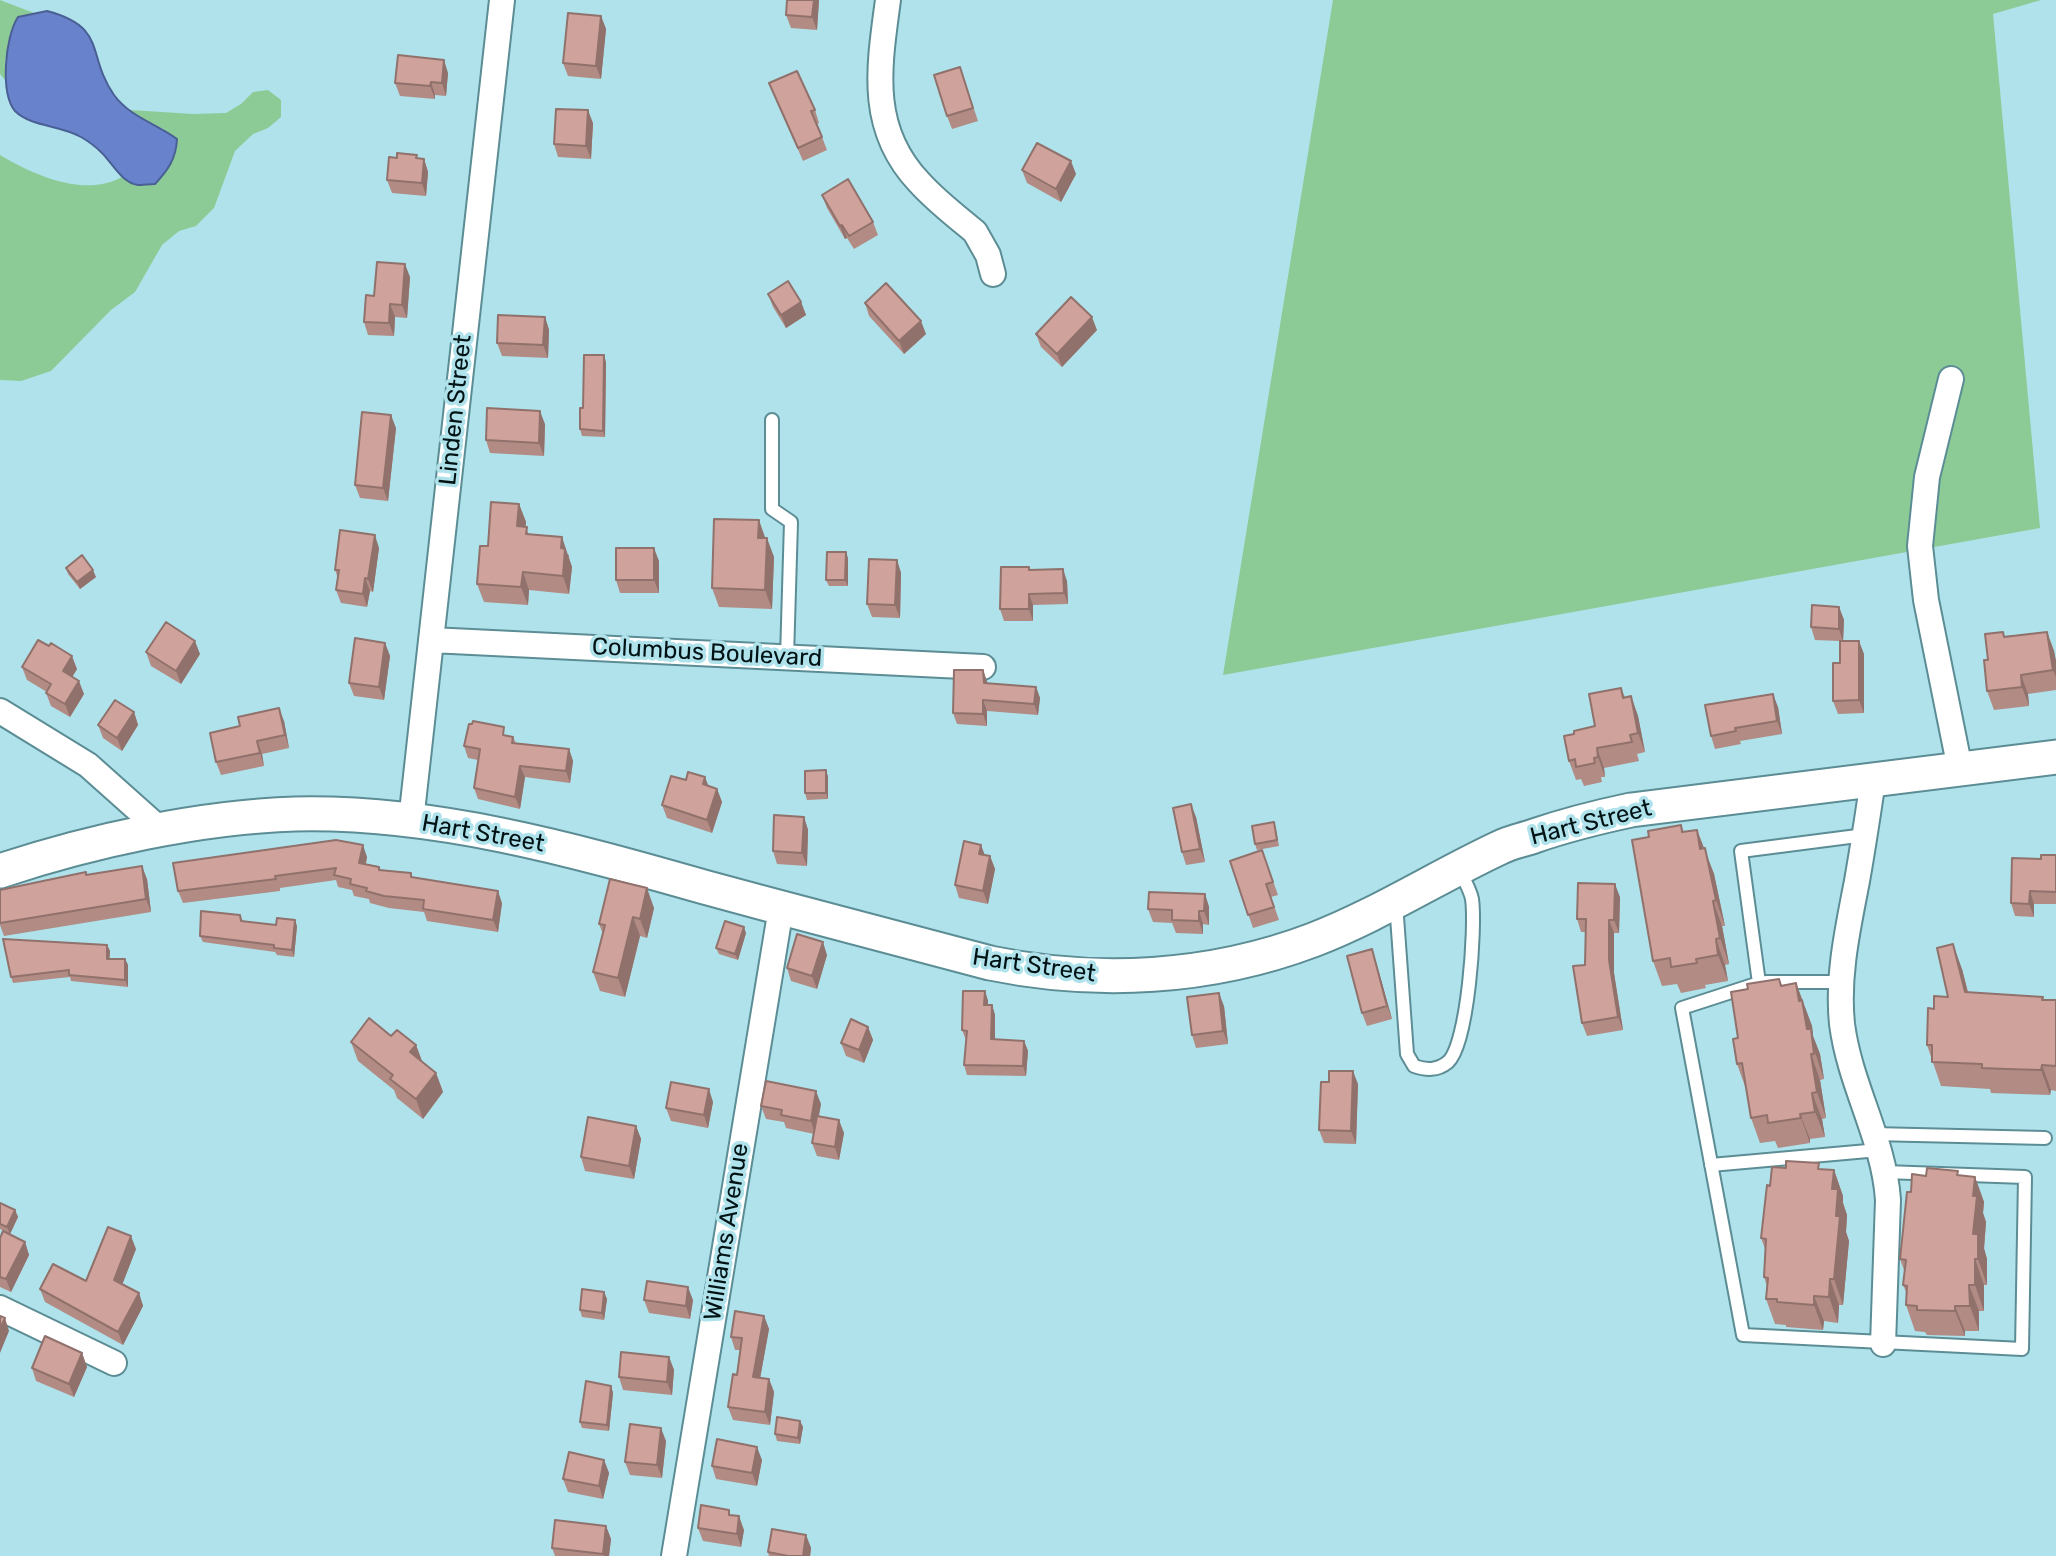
<!DOCTYPE html>
<style>
body{margin:0}
canvas{display:block;background:#afe2ea}
</style>
<canvas width="2056" height="1556"></canvas>
<script>
const c = document.querySelector('canvas').getContext('2d');
c.lineJoin = 'round';
function fill(path, color) { c.fillStyle = color; c.fill(path, 'evenodd'); }
function stroke(path, color, width, dash) { c.strokeStyle = color; c.lineWidth = width; c.lineCap = dash ? 'butt' : 'round'; c.setLineDash(dash || []); c.stroke(path); }
function write(font, color, halo, rows, align = 'center') {
  c.font = font + ' Rubik,sans-serif'; c.lineWidth = 7; c.setLineDash([]); c.textBaseline = 'middle'; c.strokeStyle = halo; c.fillStyle = color; for (const [text, x, y, turn = 0] of rows) {
    c.save(); c.translate(x, y); c.rotate((+turn || 0) * Math.PI / 180); c.textAlign = isNaN(turn) ? turn : align; if (halo) c.strokeText(text, 0, 0); c.fillText(text, 0, 0); c.restore();
  }
}
fill(new Path2D(`
 M0,0L34,13L18,17L5,61V80L0,74Z
 M1333,0H2041L1993,14L2040,528L1223,675Z
 M268,90L281,100V117L268,128L253,134L235,151L214,208L196,226L179,231L162,245L135,292L111,310L51,371L21,381L0,380V155C34,175 84,198 122,177L137,185L164,129L146,122L130,110L193,114L226,113L241,104L253,92Z`), '#8ccb96');
const water = new Path2D(`
 M47,11C108,27 86,55 114,95C130,117 157,124 177,139C176,159 168,170 155,184C150,184 143,185 138,185C122,183 113,164 102,153C96,147 88,141 81,137C61,125 31,127 15,111C0,93 5,37 18,17Z`);
fill(water, '#6982cc');
stroke(water, '#4a6095', 2);
const lane = new Path2D(`
 M772,420V509L791,522L787,657
 M1865,835L1741,851L1759,983L1682,1008L1743,1335L2022,1349L2025,1177L1885,1172
 M1396,903L1407,1054L1414,1066C1426,1070 1437,1071 1448,1062C1468,1044 1476,926 1472,899C1470,889 1463,878 1459,869
 M1766,982H1841
 M1873,1134L2045,1138
 M1711,1165L1879,1150`);
const street = new Path2D(`
 M888,0C879,67 868,128 919,182C936,201 956,216 975,232L988,255L993,274
 M1951,379L1927,477L1920,546L1926,600L1960,769
 M431,640L983,667
 M0,711L88,765L162,831
 M1873,780C1868,814 1863,847 1857,881C1848,928 1837,976 1842,1024C1850,1086 1884,1139 1888,1200L1883,1344
 M411,821L502,0
 M0,1308L114,1363
 M674,1556L781,908`);
const secondary = new Path2D(`
 M0,871C90,841 200,817 295,814C435,811 570,849 704,887C799,913 894,938 990,963C1097,985 1210,979 1313,940C1378,915 1437,877 1499,848C1510,842 1523,840 1534,836C1566,825 1598,817 1631,810L2056,757`);
stroke(lane, '#5c8d95', 16);
stroke(street, '#5c8d95', 28);
stroke(secondary, '#5c8d95', 37);
stroke(lane, '#fff', 12);
stroke(street, '#fff', 24);
stroke(secondary, '#fff', 33);
fill(new Path2D(`
 M819,0L817,30L791,28L786,15Z
 M601,16L606,29L601,79L568,76L563,63Z
 M960,67L978,121L952,129L947,116Z
 M448,73L446,96L435,95V99L400,96L395,83Z
 M769,83L815,110L819,123L817,124L827,150L803,161Z
 M593,123L591,159L558,157L554,144Z
 M418,158L424,159L428,172L426,196L392,193L387,180Z
 M1022,170L1076,174L1061,202L1027,183Z
 M822,195L873,222L878,235L854,249L847,238L845,239L827,208Z
 M410,277L407,318L395,317L394,336L368,335L364,322L374,296Z
 M768,294L801,302L806,315L786,328L773,307Z
 M865,303L926,334L904,354L869,316Z
 M545,317L549,330L548,358L502,356L497,343Z
 M1097,330L1062,367L1041,347L1036,334Z
 M606,362L605,437L582,436L580,429L583,408Z
 M545,424L544,456L490,453L486,440Z
 M396,428L388,501L360,498L355,485Z
 M519,504L526,522L525,527L529,534L569,555V558L572,567L569,594L529,590L528,605L484,602L477,584L488,546Z
 M765,538L774,557L772,609L719,607L712,588Z
 M379,548L373,592L370,591L367,607L341,603L336,590L338,578L335,570Z
 M848,558V586H829L826,580Z
 M897,560L901,573L900,618L872,617L867,604Z
 M659,561V593H620L616,580Z
 M1029,567L1030,570L1067,581L1068,604L1033,605V621H1004L1000,609Z
 M66,568L96,577L80,589L68,574Z
 M1839,607L1844,620L1843,641L1864,654V713L1838,714L1833,701L1840,663V641L1815,640L1811,627Z
 M2047,632L2054,651L2056,661V690L2028,694L2029,706L1994,710L1987,691L1988,660L2005,636Z
 M385,643L390,656L384,700L354,696L349,683Z
 M146,652L200,654L181,684L151,666Z
 M22,667L77,669L72,677L84,694L70,717L51,706L46,693L47,692L27,680Z
 M983,670L987,683L1036,687L1040,698L1038,715L987,711V726L957,724L953,713Z
 M1621,688L1625,697L1631,696L1638,716L1645,752L1637,754L1639,761L1604,768L1605,777H1601L1602,782L1584,786L1581,779L1576,780L1569,761L1574,734L1595,726Z
 M1778,707L1782,734L1740,741L1741,744L1715,749L1711,736Z
 M134,712L138,725L122,751L103,738L98,725Z
 M284,721L289,748L262,754L264,766L221,775L216,762Z
 M508,736L513,737L516,743L569,749L573,761L570,783L525,777L520,809L478,799L474,788L478,760L468,758L464,746Z
 M826,770L828,777V799L807,800L805,793Z
 M705,777L708,786L717,789L722,802L712,833L667,818L662,805L686,780Z
 M804,817L808,830L807,866L777,864L773,851Z
 M1196,817L1205,862L1186,865L1182,852Z
 M1274,822L1276,829L1279,846L1257,850L1255,844Z
 M1681,825L1684,832L1697,830L1714,874L1725,926H1722L1729,964L1725,965L1728,981L1705,985L1706,988L1681,993L1677,984L1662,986L1653,961L1649,837Z
 M1262,850L1278,895L1271,897L1279,920L1253,928L1230,861Z
 M985,855L990,856L995,869L988,904L959,898L955,885Z
 M2056,855V904H2034V917L2015,916L2011,903L2041,859Z
 M367,857L366,864L379,867L381,870L413,877L502,903L498,932L427,921L424,912L389,908L370,903L369,899L354,896L352,890L338,887L336,880L280,888V891L183,903L178,891Z
 M87,875L147,879L151,912L4,936L0,925V890Z
 M1205,894L1209,907V925L1203,924V934L1176,933L1172,923L1153,922L1148,909Z
 M1620,897L1619,933H1614V973L1623,1030L1587,1036L1582,1023L1586,932H1581L1577,919Z
 M654,908L647,938L640,936L625,997L600,991L593,972L603,934L599,924Z
 M240,915L243,921L276,925L297,926L294,957L277,955L275,952L203,942L200,936Z
 M746,933L738,960L719,954L716,948Z
 M107,945L110,951L109,959H125L128,965V987L71,981L70,977L13,983L11,977Z
 M827,955L817,989L791,981L787,968Z
 M1376,962L1392,1019L1367,1026L1362,1013Z
 M1962,969L1968,992L2043,997L2044,1000H2056V1091L2051,1090L2050,1095L1991,1093L1990,1089L1941,1086L1927,1045L1934,1009L1948,997Z
 M1779,979L1782,985L1796,983L1812,1026L1813,1036L1820,1054L1824,1079L1820,1080L1826,1118L1822,1119L1825,1137L1810,1139V1143L1778,1148L1775,1141L1760,1143L1751,1118L1746,1089L1737,1064L1748,989Z
 M985,991L988,1001V1005H992L995,1015V1039L1024,1041L1028,1051L1026,1076L967,1075L964,1065L966,1040L962,1030Z
 M1224,1006L1228,1044L1196,1048L1192,1035Z
 M868,1027L873,1040L864,1063L846,1056L841,1043Z
 M391,1036L416,1045L422,1061L436,1073L443,1092L423,1119L397,1098L394,1090L358,1061L351,1042Z
 M1329,1082L1358,1084L1356,1144L1324,1143L1319,1130Z
 M713,1102L708,1128L671,1121L666,1108Z
 M821,1104L819,1116L844,1133L839,1160L817,1156L812,1143L814,1134L786,1128L784,1122L766,1119L761,1106Z
 M636,1126L641,1139L634,1179L585,1171L581,1157Z
 M1821,1169L1834,1170L1843,1196V1203L1847,1215L1846,1232L1849,1241L1843,1305H1839L1838,1323L1824,1321L1823,1330L1786,1327V1325L1775,1324L1766,1299L1767,1286L1764,1277L1766,1251L1761,1238L1770,1186Z
 M1959,1175L1975,1177L1984,1202L1983,1213L1986,1222L1984,1249L1987,1259V1285H1984V1311H1979V1331H1965V1336L1927,1335L1925,1332L1915,1331L1906,1305L1907,1294L1903,1285L1905,1273L1900,1259L1926,1176Z
 M0,1203L15,1210L18,1217L10,1234L0,1229Z
 M0,1238L25,1242L29,1255L11,1292L0,1287Z
 M136,1249L122,1284L139,1293L143,1306L123,1345L45,1302L40,1289L86,1281Z
 M604,1292L607,1299L604,1320L582,1317L580,1310Z
 M644,1300H693L690,1319L649,1313Z
 M764,1316L769,1329L760,1378L769,1379L774,1392L770,1425L733,1420L728,1407L737,1375L740,1350H735L731,1337Z
 M82,1353L87,1367L74,1397L36,1381L32,1368Z
 M669,1357L674,1370L672,1395L623,1390L619,1377Z
 M611,1386L613,1393L609,1431L582,1428L580,1422Z
 M800,1421L803,1427L800,1444L777,1441L775,1434Z
 M666,1441L662,1478L630,1475L625,1462Z
 M604,1460L609,1473L603,1499L568,1492L563,1479Z
 M762,1460L757,1486L716,1479L712,1466Z
 M731,1515L744,1530L741,1547L703,1541L698,1528Z
 M606,1526L611,1539L609,1556H555L552,1548Z
 M806,1535L811,1548L810,1556H769L768,1552Z`), '#b28b85');
fill(new Path2D(`
 M814,0H819L817,30L812,17Z
 M601,16L606,29L601,79L596,66Z
 M444,60L448,73L446,96L442,83Z
 M431,82L435,95V99L430,86Z
 M588,110L593,123L591,159L586,146Z
 M424,159L428,172L426,196L422,183Z
 M1071,161L1076,174L1061,202L1056,189Z
 M842,225L847,238L845,239L840,226Z
 M405,264L410,277L407,318L402,305Z
 M801,302L806,315L786,328L781,315Z
 M390,304L395,317L394,336L389,323Z
 M545,317L549,330L548,358L543,345Z
 M1092,317L1097,330L1062,367L1057,354Z
 M921,321L926,334L904,354L899,341Z
 M604,355L606,362L605,437L603,431Z
 M540,411L545,424L544,456L539,443Z
 M391,415L396,428L388,501L383,488Z
 M519,504L526,522L524,544L517,526Z
 M759,520L766,540L758,538Z
 M375,535L379,548L373,592L368,579Z
 M562,537L572,567L569,594L563,576L561,548Z
 M767,538L774,557L772,609L765,590Z
 M654,548L659,561V593L654,580Z
 M846,552L848,558V586L845,580Z
 M897,560L901,573L900,618L895,605Z
 M1063,569L1067,581L1068,604L1064,593Z
 M93,570L96,577L80,589L77,582Z
 M523,572L529,590L528,605L521,587Z
 M365,578L370,591L367,607L363,594Z
 M1029,594L1033,605V621L1029,609Z
 M1839,607L1844,620L1843,642L1839,629Z
 M2047,632L2054,651L2056,661V677L2053,670Z
 M195,641L200,654L181,684L176,671Z
 M1859,641L1864,654V713L1859,700Z
 M385,643L390,656L384,700L379,687Z
 M72,656L77,669L68,684L63,671Z
 M983,670L987,681L988,694L984,683Z
 M2021,675L2028,694L2029,706L2022,687Z
 M79,681L84,694L70,717L65,704Z
 M1036,687L1040,698L1038,715L1034,704Z
 M1773,694L1778,707L1782,734L1777,721Z
 M1631,696L1638,716L1645,752L1638,733Z
 M983,700L987,711V726L983,714Z
 M279,708L284,721L289,748L285,735Z
 M134,712L138,725L122,751L117,738Z
 M257,741L262,754L264,766L260,753Z
 M1597,748L1604,768L1605,777L1598,757Z
 M569,749L573,761L570,783L566,771Z
 M520,766L525,777L520,809L515,797Z
 M826,770L828,777V799L826,793Z
 M705,777L710,790L703,784Z
 M717,789L722,802L712,833L707,820Z
 M1191,804L1196,817L1205,862L1200,849Z
 M804,817L808,830L807,866L802,853Z
 M1697,830L1714,874L1725,926L1716,900L1700,849Z
 M363,845L367,857L363,875L359,863Z
 M981,845L986,858L979,854Z
 M990,856L995,869L988,904L983,891Z
 M142,866L147,879L151,912L146,899Z
 M1615,884L1620,897L1619,933L1614,920Z
 M647,888L654,908L647,938L640,919Z
 M498,891L502,903L498,932L493,920Z
 M2030,891L2034,904V917L2029,904Z
 M1205,894L1209,907V925L1204,911Z
 M1713,901L1722,926L1729,964L1720,938Z
 M1199,911L1203,924V934L1199,921Z
 M633,917L640,936L625,997L618,978Z
 M295,920L297,926L294,957L292,950Z
 M1609,920L1614,933V973L1623,1030L1618,1017L1609,960Z
 M744,927L746,933L738,960L735,954Z
 M1716,939L1725,965L1728,981L1718,955Z
 M823,942L827,955L817,989L812,976Z
 M1953,944L1962,969L1974,1017L1965,992Z
 M107,945L110,951L109,965L107,959Z
 M1372,949L1376,962L1392,1019L1387,1006Z
 M125,959L128,965V987L125,980Z
 M1796,983L1812,1026L1813,1036L1820,1054L1824,1079L1807,1029L1799,1001Z
 M985,991L988,1001V1015L984,1005Z
 M1219,993L1224,1006L1228,1044L1223,1031Z
 M992,1005L995,1015V1049L991,1039Z
 M868,1027L873,1040L864,1063L859,1050Z
 M1024,1041L1028,1051L1026,1076L1023,1066Z
 M416,1045L423,1064L410,1052Z
 M1811,1054L1820,1080L1826,1118L1817,1092Z
 M2042,1065L2051,1090L2050,1095L2041,1070Z
 M1353,1071L1358,1084L1356,1144L1351,1131Z
 M436,1073L443,1092L423,1119L416,1099Z
 M709,1089L713,1102L708,1128L704,1115Z
 M816,1091L821,1104L815,1134L811,1121Z
 M1812,1093L1822,1119L1825,1137L1815,1112Z
 M1800,1114L1810,1139V1143L1801,1118Z
 M839,1120L844,1133L839,1160L835,1147Z
 M636,1126L641,1139L634,1179L629,1166Z
 M1834,1170L1843,1196V1203L1847,1215L1846,1232L1849,1241L1843,1305L1834,1279L1836,1216L1832,1189Z
 M1975,1177L1984,1202L1983,1213L1986,1222L1984,1248L1987,1259V1285L1978,1259L1973,1234V1196Z
 M15,1210L18,1217L10,1234L7,1227Z
 M131,1236L136,1249L119,1293L114,1280Z
 M25,1242L29,1255L11,1292L6,1279Z
 M1975,1259L1984,1285V1311L1975,1285Z
 M1830,1279L1839,1305L1838,1323L1829,1297Z
 M1969,1285L1979,1311V1331L1970,1306Z
 M688,1287L693,1300L690,1319L686,1306Z
 M604,1292L607,1299L604,1320L602,1313Z
 M139,1293L143,1306L123,1345L118,1332Z
 M1814,1296L1824,1321L1823,1330L1814,1305Z
 M1955,1306L1965,1331V1336L1955,1311Z
 M764,1316L769,1329L758,1390L753,1377Z
 M5,1318L9,1331L0,1353V1329Z
 M82,1353L87,1367L74,1397L69,1384Z
 M669,1357L674,1370L672,1395L667,1382Z
 M769,1379L774,1392L770,1425L765,1412Z
 M611,1386L613,1393L609,1431L607,1425Z
 M800,1421L803,1427L800,1444L798,1438Z
 M661,1428L666,1441L662,1478L657,1465Z
 M757,1447L762,1460L757,1486L752,1473Z
 M604,1460L609,1473L603,1499L599,1486Z
 M739,1516L744,1530L741,1547L737,1534Z
 M606,1526L611,1539L609,1556H604L603,1554Z
 M806,1535L811,1548L810,1556H803Z`), '#91716c');
const building = new Path2D(`
 M787,0H814L812,17L786,15Z
 M568,13L601,16L596,66L563,63Z
 M398,55L444,60L442,83L431,82L430,86L395,83Z
 M960,67L973,108L947,116L934,75Z
 M797,71L815,110L811,111L822,137L798,148L769,83Z
 M556,109L588,110L586,146L554,144Z
 M1037,143L1071,161L1056,189L1022,170Z
 M397,153L417,155L416,158L424,159L422,183L387,180L389,157L397,158Z
 M848,179L873,222L849,236L842,225L840,226L822,195Z
 M377,262L405,264L402,305L390,304L389,323L364,322L366,295L374,296Z
 M788,281L801,302L781,315L768,294Z
 M886,283L921,321L899,341L865,303Z
 M1071,297L1092,317L1057,354L1036,334Z
 M498,315L545,317L543,345L497,343Z
 M584,355H604L603,431L580,429V408H583Z
 M487,408L540,411L539,443L486,440Z
 M362,412L391,415L383,488L355,485Z
 M491,502L519,504L517,526L527,527L526,534L562,537L561,548L565,549L563,576L523,572L521,587L477,584L480,546H488Z
 M714,519L759,520L758,538H767L765,590L712,588Z
 M340,530L375,535L368,579L365,578L363,594L336,590L339,570H335Z
 M616,548H654V580H616Z
 M827,552H846L845,580H826Z
 M82,555L93,570L77,582L66,568Z
 M869,559L897,560L895,605L867,604Z
 M1001,567H1029V570L1063,569L1064,593L1029,594V609H1000Z
 M1812,605L1839,607V629L1811,627Z
 M166,622L195,641L176,671L146,652Z
 M2003,632L2004,637L2047,632L2053,670L2021,675L2022,687L1987,691L1984,660H1988L1985,634Z
 M355,638L385,643L379,687L349,683Z
 M38,640L49,646L51,643L72,656L63,671L79,681L65,704L46,693L51,684L22,667Z
 M1840,641H1859V700L1833,701V663H1840Z
 M954,670H983L984,683L1036,687L1034,704L983,700V714L953,713Z
 M1621,688L1623,698L1631,696L1638,733L1630,735L1632,742L1597,748L1598,757L1594,758L1595,763L1576,767L1575,759L1569,761L1564,736L1574,734V731L1595,726L1589,694Z
 M1773,694L1777,721L1735,728L1736,731L1711,736L1705,705Z
 M115,700L134,712L117,738L98,725Z
 M279,708L285,735L257,741L260,753L216,762L210,733L240,726L238,717Z
 M473,721L504,727L503,735L513,737L512,743L569,749L566,771L520,766L515,797L474,788L480,749L464,746L469,724H472Z
 M826,770V793H805V771Z
 M688,772L705,777L703,784L717,789L707,820L662,805L671,776L686,780Z
 M1191,804L1200,849L1182,852L1173,808Z
 M774,815L804,817L802,853L773,851Z
 M1274,822L1277,840L1255,844L1252,826Z
 M1681,825L1682,832L1697,830L1700,849L1705,848L1716,900L1713,901L1720,938L1716,939L1718,955L1696,959L1697,963L1671,967L1670,958L1653,961L1632,840L1649,837L1648,831Z
 M336,840L363,845L359,863L379,867V870L411,873V877L498,891L493,920L423,909L424,900L384,896L366,891L367,888L350,884L351,879L334,875L336,868L275,876L276,879L178,891L173,863Z
 M964,841L981,845L979,854L990,856L983,891L955,885Z
 M1262,850L1273,882L1266,884L1274,907L1248,915L1230,861Z
 M2041,855H2056V892L2030,891L2029,904L2011,903L2012,858L2041,859Z
 M142,866L146,899L0,923V890L86,872V875Z
 M610,879L647,888L640,919L633,917L618,978L593,972L605,925L599,924Z
 M1578,883L1615,884L1614,920H1609V960L1618,1017L1582,1023L1573,966L1585,965L1586,919H1577Z
 M1149,892L1205,894L1204,911H1199V921L1172,920V910L1148,909Z
 M201,911L240,915L241,921L276,925L277,918L295,920L292,950L274,948V945L200,936Z
 M725,921L744,927L735,954L716,948Z
 M797,934L823,942L812,976L787,968Z
 M3,939L107,945V959H125V980L69,975V970L11,977Z
 M1953,944L1965,992L2043,997L2042,1000H2056V1066L2042,1065L2041,1070L2007,1069L1982,1068V1064L1932,1062V1045H1927L1928,1008L1934,1009V996L1948,997L1937,948Z
 M1372,949L1387,1006L1362,1013L1347,956Z
 M1779,979L1781,986L1796,983L1799,1001L1802,1000L1807,1029H1811L1814,1054H1811L1817,1092L1812,1093L1815,1112L1800,1114L1801,1118L1768,1123L1767,1115L1751,1118L1742,1063L1737,1064L1733,1039L1738,1038L1731,992L1748,989L1747,984Z
 M963,991H985L984,1005H992L991,1039L1024,1041L1023,1066L964,1065L967,1031L962,1030Z
 M1219,993L1223,1031L1192,1035L1187,997Z
 M369,1018L391,1036L397,1030L416,1045L410,1052L436,1073L416,1099L390,1079L393,1075L351,1042Z
 M851,1019L868,1027L859,1050L841,1043Z
 M1329,1071H1353L1351,1131L1319,1130L1321,1082H1329Z
 M766,1081L816,1091L811,1121L781,1115L782,1110L761,1106Z
 M671,1082L709,1089L704,1115L666,1108Z
 M817,1116L839,1120L835,1147L812,1143Z
 M588,1117L636,1126L629,1166L581,1157Z
 M1786,1161L1819,1163L1818,1169L1834,1170L1832,1189H1838L1836,1216H1840L1834,1279H1830L1829,1297L1814,1296V1305L1777,1302V1299H1766L1768,1278L1764,1277L1766,1239L1761,1238L1767,1185L1770,1186L1772,1167L1786,1168Z
 M1927,1168L1958,1171L1957,1175L1975,1177L1973,1196H1977L1973,1234H1978V1259H1975V1285H1969L1970,1306H1955V1311L1917,1310V1306L1906,1305L1907,1286L1903,1285L1906,1260L1900,1259L1907,1192H1911L1912,1174L1926,1176Z
 M0,1203L15,1210L7,1227L0,1224Z
 M108,1227L131,1236L114,1280L139,1293L118,1332L40,1289L53,1264L86,1281Z
 M3,1231L25,1242L6,1279L0,1277V1238Z
 M647,1281L688,1287L686,1306L644,1300Z
 M582,1289L604,1292L602,1313L580,1310Z
 M735,1311L764,1316L753,1377L769,1379L765,1412L728,1407L733,1374L737,1375L742,1338L731,1337Z
 M0,1316L5,1318L0,1329Z
 M45,1336L82,1353L69,1384L32,1368Z
 M621,1352L669,1357L667,1382L619,1377Z
 M586,1381L611,1386L607,1425L580,1422Z
 M777,1417L800,1421L798,1438L775,1434Z
 M630,1424L661,1428L657,1465L625,1462Z
 M717,1439L757,1447L752,1473L712,1466Z
 M569,1452L604,1460L599,1486L563,1479Z
 M701,1505L729,1510V1515L739,1516L737,1534L698,1528Z
 M555,1520L606,1526L603,1554L552,1548Z
 M772,1529L806,1535L803,1556H788L768,1552Z`);
fill(building, '#cfa29b');
stroke(building, '#91716c', 2);
write('24px', '#011215', '#afe2ea', [
 ["Linden Street",456,410,-84],
 ["Columbus Boulevard",707,653,3],
 ["Hart Street",1591,823,-14],
 ["Hart Street",483,834,10],
 ["Hart Street",1034,966,8],
 ["Williams Avenue",727,1232,-81]
]);
</script>
